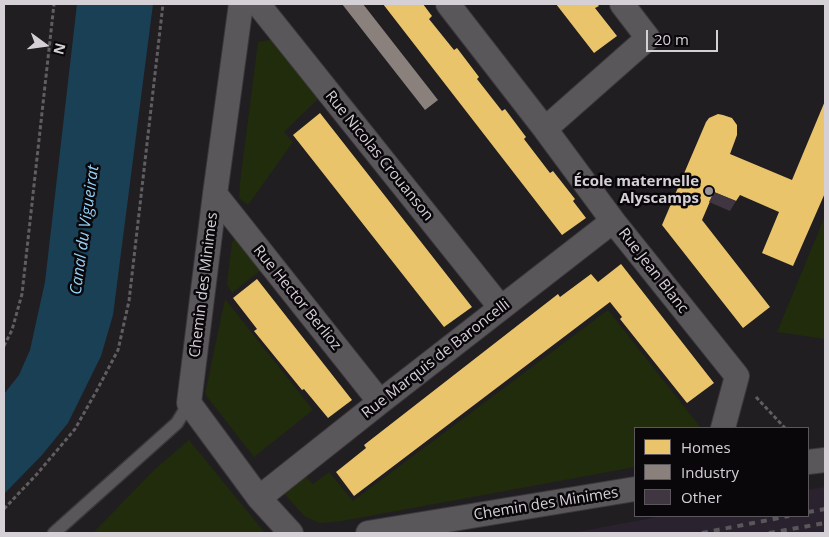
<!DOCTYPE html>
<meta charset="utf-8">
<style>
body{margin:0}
#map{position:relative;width:829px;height:537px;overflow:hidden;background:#211e22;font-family:"Open Sans",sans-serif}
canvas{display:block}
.frame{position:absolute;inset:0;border:5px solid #d5d0d6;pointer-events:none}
.legend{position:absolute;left:634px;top:427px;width:175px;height:90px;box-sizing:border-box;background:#0a070b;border:1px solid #5b575c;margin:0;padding:6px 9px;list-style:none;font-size:15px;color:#d5d0d6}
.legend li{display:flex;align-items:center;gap:10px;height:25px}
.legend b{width:25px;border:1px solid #5b575c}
.north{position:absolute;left:20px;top:20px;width:50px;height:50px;-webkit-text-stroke:4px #0a070b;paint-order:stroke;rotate:104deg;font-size:14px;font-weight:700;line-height:20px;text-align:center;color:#d5d0d6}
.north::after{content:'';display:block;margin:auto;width:18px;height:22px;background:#d5d0d6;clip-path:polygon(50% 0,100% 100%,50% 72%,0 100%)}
.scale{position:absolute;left:646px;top:30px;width:72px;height:22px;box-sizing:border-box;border:2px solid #d5d0d6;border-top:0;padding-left:6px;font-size:15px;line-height:18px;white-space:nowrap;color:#d5d0d6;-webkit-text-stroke:4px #0a070b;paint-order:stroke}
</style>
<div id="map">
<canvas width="829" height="537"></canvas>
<div class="frame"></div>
<ul class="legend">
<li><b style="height:14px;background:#e9c46a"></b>Homes</li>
<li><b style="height:14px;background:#8a817c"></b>Industry</li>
<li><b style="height:14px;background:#3f3642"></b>Other</li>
</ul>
<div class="north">N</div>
<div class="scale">20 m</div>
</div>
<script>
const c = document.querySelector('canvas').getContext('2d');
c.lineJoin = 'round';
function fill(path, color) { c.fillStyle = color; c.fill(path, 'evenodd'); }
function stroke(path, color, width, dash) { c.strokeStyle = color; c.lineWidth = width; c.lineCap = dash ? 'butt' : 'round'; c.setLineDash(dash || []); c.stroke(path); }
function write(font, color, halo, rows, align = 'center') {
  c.font = font + ' "Open Sans",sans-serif'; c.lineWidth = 5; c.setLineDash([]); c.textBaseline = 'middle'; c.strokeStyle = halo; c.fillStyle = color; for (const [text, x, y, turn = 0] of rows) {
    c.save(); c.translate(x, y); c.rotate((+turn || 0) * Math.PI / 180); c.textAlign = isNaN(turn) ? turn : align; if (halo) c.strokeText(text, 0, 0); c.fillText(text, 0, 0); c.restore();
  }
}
fill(new Path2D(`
 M825,487V533H572L663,516H808V490Z`), '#2b222f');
fill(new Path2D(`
 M275,39L319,98L284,132L293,142L248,205L239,198L240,183L258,42Z
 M825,216V339L777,332Z
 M237,238L261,270L232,293L227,284L232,242Z
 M225,299L313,410L254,457L205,394Z
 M608,310L701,428H635V467L342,521L320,523L304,516L281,490L303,474L313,484L329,472L353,501Z
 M189,440L265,533H93L154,470Z`), '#202c0c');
fill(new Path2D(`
 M77,4H153L113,315L101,356L68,423L42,455L4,494V394L19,375L30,350L45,282Z`), '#194055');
fill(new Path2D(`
 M383,4H423L432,16L429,19L454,50L457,48L479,77L477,79L502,111L505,109L526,137L524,139L550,173L553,171L575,199L573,201L586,218L562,235Z
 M556,4H597L599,6L595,8L617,36L594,53Z
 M825,101V193L793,266L762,253L779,212L740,195L736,201L714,192L702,220L770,307L743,328L662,225L706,122L709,118L718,114L723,115L732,118L737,125V135L730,154L792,180Z
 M320,113L472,307L444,327L293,135Z
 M621,264L714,383L687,403L620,319L622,317L610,302L354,496L336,472L366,448L364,445L558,294L560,297L591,274L598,282Z
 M257,279L352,400L328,418L304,389L302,390L254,331L257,329L233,298Z`), '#e9c46a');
fill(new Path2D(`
 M342,4H363L438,100L425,110Z`), '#8a817c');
fill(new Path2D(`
 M714,192L736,201L730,211L709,202Z`), '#3f3642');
const service = new Path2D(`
 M54,533L177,423L189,403`);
const minor = new Path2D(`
 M241,4L215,194L189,403L259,498L291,533
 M258,4L501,308
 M448,4L545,129L613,221L737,376L723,428
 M545,129L648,38L622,4
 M215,194L380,402
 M808,462L825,460
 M259,498L380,402L613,221
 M368,533L635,489`);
stroke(service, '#3b383c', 15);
stroke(minor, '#3b383c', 26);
stroke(new Path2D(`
 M4,346L12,330L22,294L54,4
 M756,397L785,428
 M4,509L37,474L75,429L97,390L118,350L129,301L163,4`), '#605e61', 3, [4, 2.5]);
stroke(service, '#5a575b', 12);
stroke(minor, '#5a575b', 24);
stroke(new Path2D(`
 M808,512L825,509
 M702,533L789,516
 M769,533L825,523`), '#595759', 4, [6, 6]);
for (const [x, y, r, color] of [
 [709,191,5,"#969297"]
]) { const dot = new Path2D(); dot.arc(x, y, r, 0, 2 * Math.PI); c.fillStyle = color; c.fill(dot); stroke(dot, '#0a070b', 2); }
write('15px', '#d5d0d6', '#0a070b', [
 ["Rue Nicolas Crouanson",379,156,51],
 ["Rue Jean Blanc",653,271,52],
 ["Chemin des Minimes",204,285,-83],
 ["Rue Hector Berlioz",297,298,51],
 ["Rue Marquis de Baroncelli",436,359,-38],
 ["Chemin des Minimes",546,504,-9]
]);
write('bold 15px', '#d5d0d6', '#0a070b', [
 ["École maternelle",699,182],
 ["Alyscamps",699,199]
], 'right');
write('italic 16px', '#97d3f8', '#0a070b', [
 ["Canal du Vigueirat",85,230,-82]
]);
</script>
